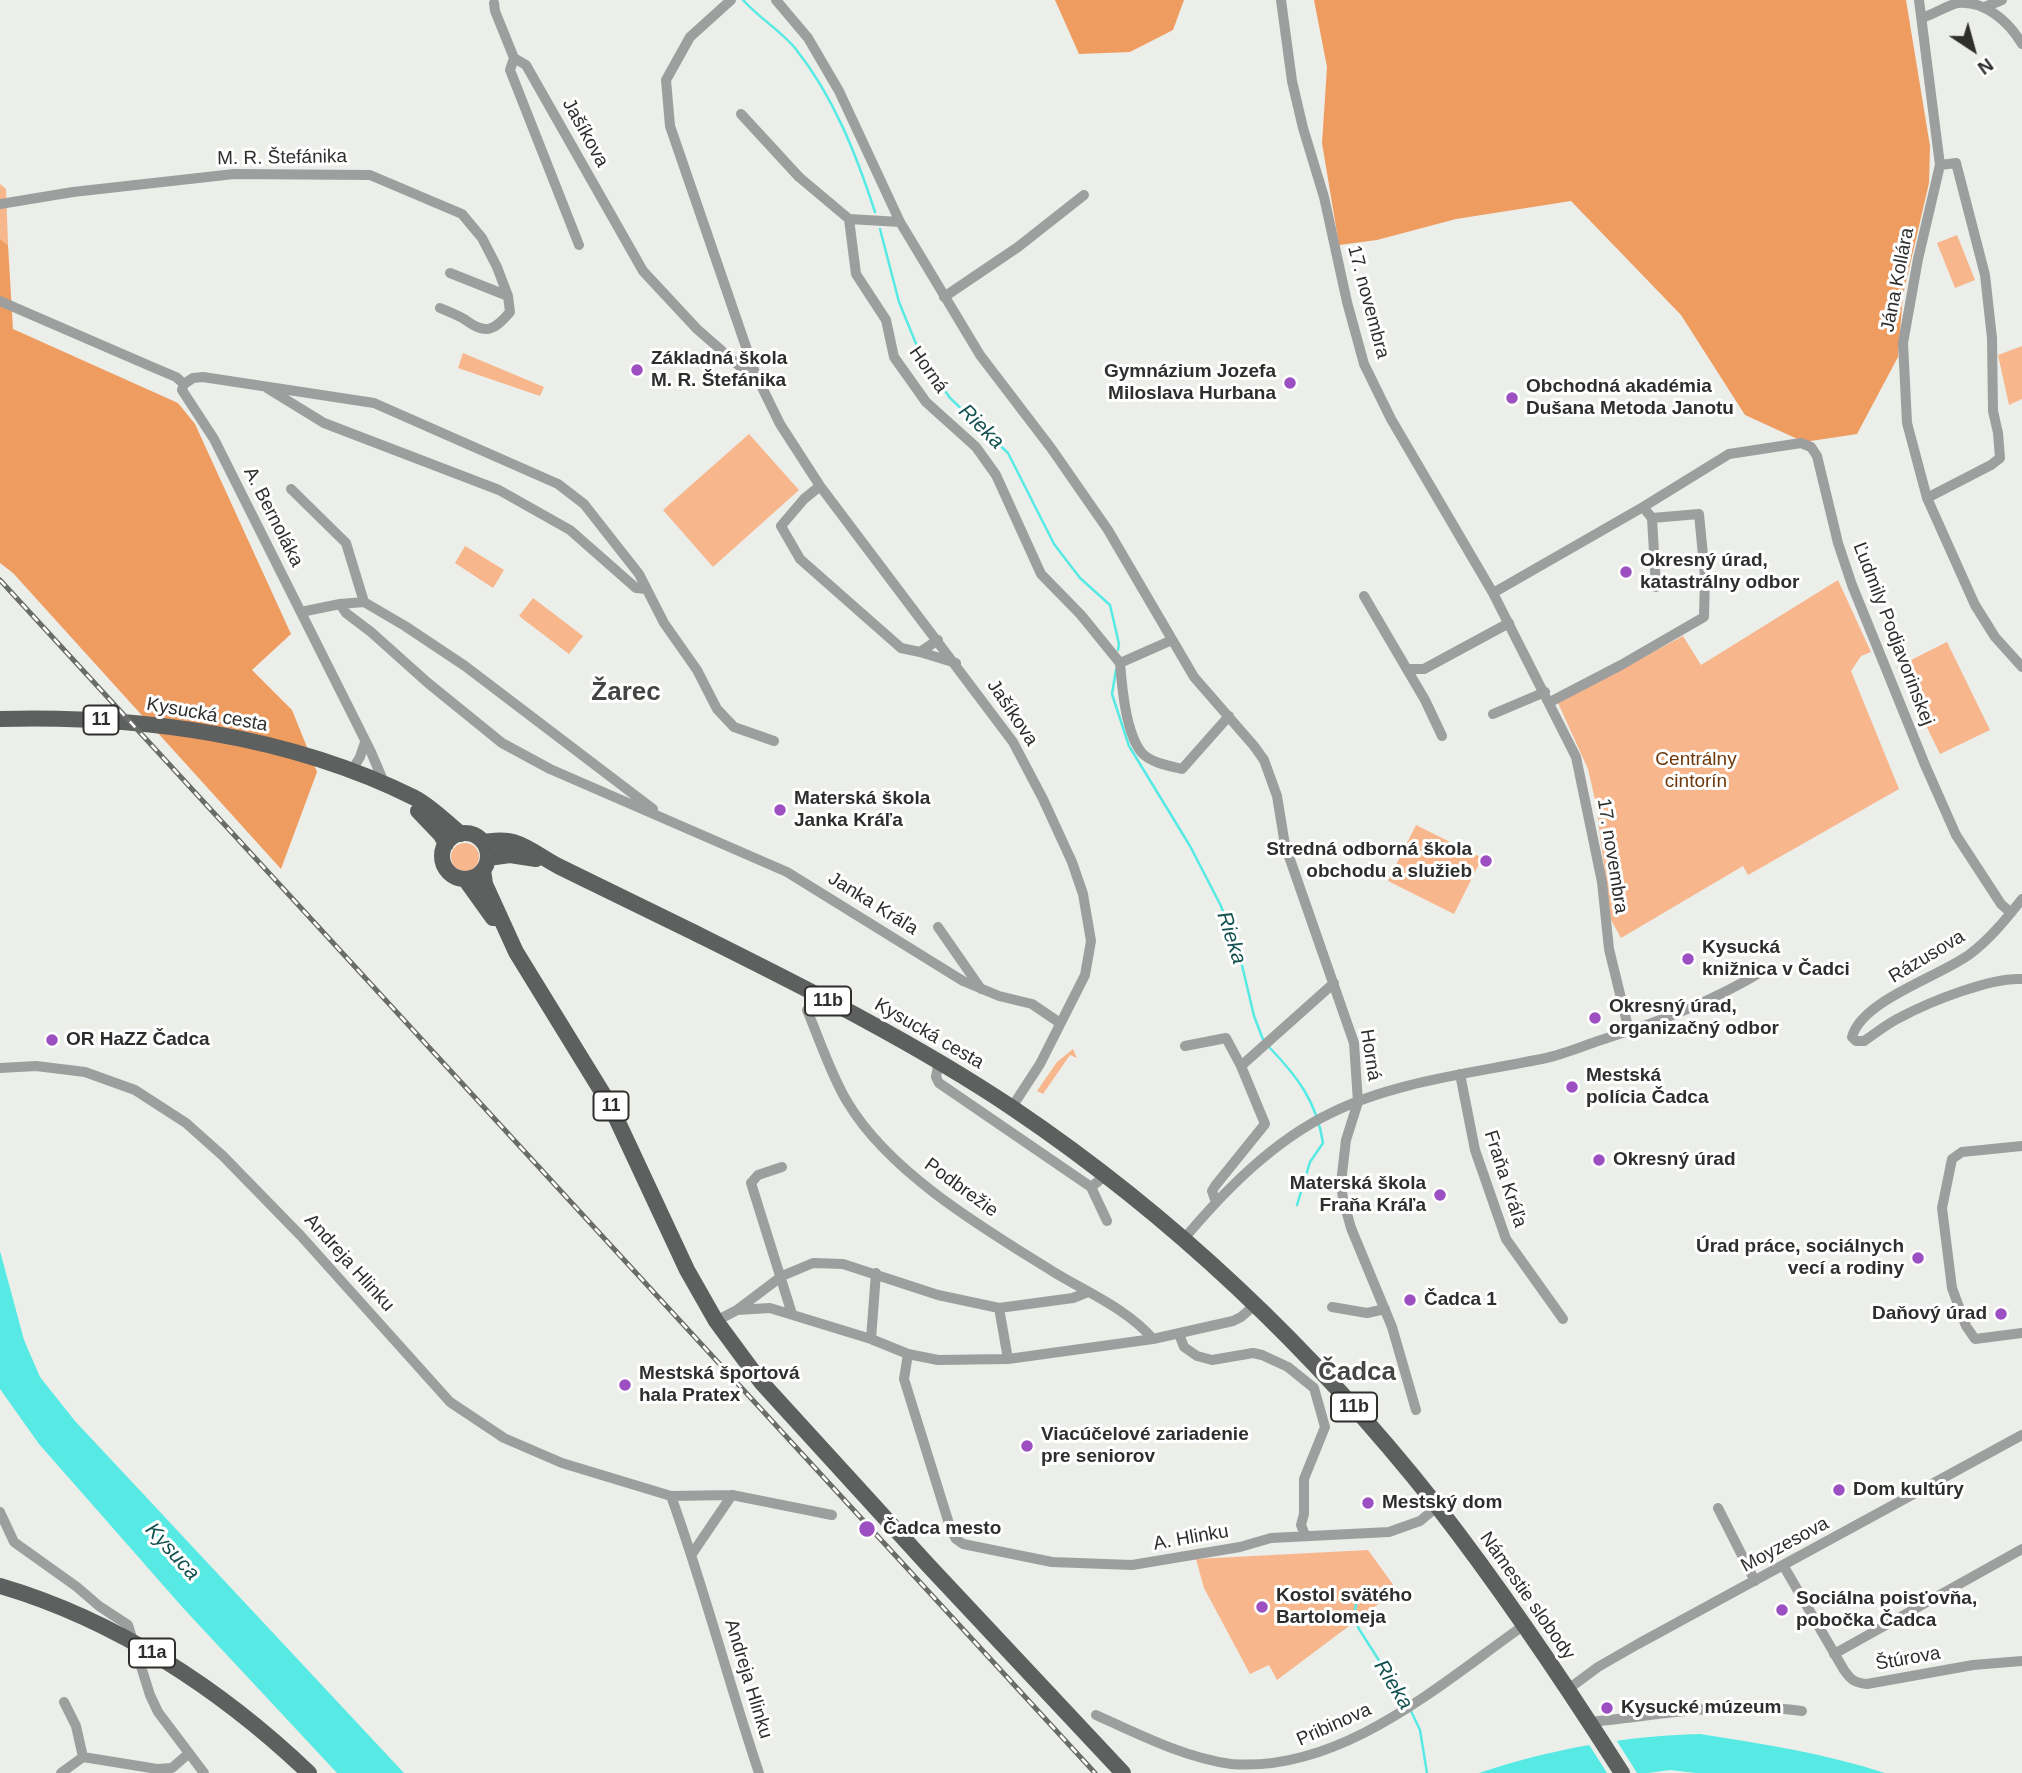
<!DOCTYPE html>
<meta charset="utf-8">
<style>
body{margin:0}
#map{position:relative;width:2022px;height:1773px;overflow:hidden;background:#eceee9;font-family:Arial,sans-serif}
canvas{display:block}
.north{position:absolute;left:1938px;top:14px;width:70px;height:70px;-webkit-text-stroke:5px #fff;paint-order:stroke;rotate:144deg;font-size:19px;font-weight:700;line-height:28px;text-align:center;color:#2e2f2d}
.north::after{content:'';display:block;margin:auto;width:24px;height:32px;background:#2e2f2d;clip-path:polygon(50% 0,100% 100%,50% 72%,0 100%)}
</style>
<div id="map">
<canvas width="2022" height="1773"></canvas>
<div class="north">N</div>
</div>
<script>
const c = document.querySelector('canvas').getContext('2d');
c.lineJoin = 'round';
function fill(path, color) { c.fillStyle = color; c.fill(path, 'evenodd'); }
function stroke(path, color, width, dash) { c.strokeStyle = color; c.lineWidth = width; c.lineCap = dash ? 'butt' : 'round'; c.setLineDash(dash || []); c.stroke(path); }
function write(font, color, halo, rows, align = 'center') {
  c.font = font + ' Arial,sans-serif'; c.lineWidth = 6; c.setLineDash([]); c.textBaseline = 'middle'; c.strokeStyle = halo; c.fillStyle = color; for (const [text, x, y, turn = 0] of rows) {
    c.save(); c.translate(x, y); c.rotate((+turn || 0) * Math.PI / 180); c.textAlign = isNaN(turn) ? turn : align; if (halo) c.strokeText(text, 0, 0); c.fillText(text, 0, 0); c.restore();
  }
}
fill(new Path2D(`
 M0,184L6,189L8,245L0,239Z
 M1957,235L1975,280L1955,288L1937,243Z
 M2022,346V399L2009,405L1998,355Z
 M463,353L544,387L540,396L458,368Z
 M749,434L799,490L713,567L663,510Z
 M465,546L504,570L493,588L455,563Z
 M1838,580L1871,652L1861,656L1851,671L1899,789L1748,875L1743,866L1621,938L1611,920L1596,804L1588,769L1558,703L1683,636L1701,665Z
 M533,598L583,636L569,654L519,616Z
 M1947,642L1990,730L1940,754L1897,667Z
 M1416,825L1482,858L1454,914L1388,881Z
 M451 857a14 14 0 1 1 28 0a14 14 0 1 1-28 0Z
 M1073,1049L1077,1058L1070,1055L1043,1094L1037,1091L1057,1062Z
 M1368,1550L1397,1590L1277,1680L1269,1665L1250,1674L1204,1588L1196,1559Z`), '#f7b68b');
fill(new Path2D(`
 M1055,0H1184L1173,30L1130,52L1079,54Z
 M1314,0H1906L1930,146L1929,183L1903,295L1898,357L1857,434L1804,442L1745,415L1681,315L1571,201L1456,219L1377,240L1339,245L1322,143L1327,67Z
 M0,239L8,245L13,329L178,403L195,424L291,634L252,670L292,710L317,772L281,869L13,573L0,563Z`), '#ef9c61');
fill(new Path2D(`
 M0,1251L24,1340L40,1377L75,1421L404,1773H337L184,1609L39,1444L0,1389Z
 M1700,1734C1763,1744 1824,1753 1885,1773H1696L1670,1770L1648,1773H1479C1550,1749 1625,1736 1700,1734Z`), '#57eae4');
fill(new Path2D(`
 M1615,1738L1637,1773H1607L1588,1743Z`), '#eceee9');
stroke(new Path2D(`
 M743,0C759,18 780,30 795,48C834,97 856,154 875,212
 M880,229L899,302L921,356L950,398L1008,453L1054,544L1080,578L1110,605L1119,644L1118,650
 M1116,670L1112,694L1129,746L1190,846L1221,906L1241,961L1254,1016L1264,1042
 M1269,1047C1297,1076 1317,1102 1323,1143L1310,1162L1297,1205
 M1357,1599L1354,1617L1359,1629L1406,1703
 M1410,1709L1420,1730L1427,1773`), '#57eae4', 2.5);
stroke(new Path2D(`
 M731,0L690,37L666,80L670,126L755,373L780,424L820,486L1013,742L1043,799L1072,862L1083,894L1091,941L1085,975L1040,1064L1012,1107
 M776,0L808,38L839,91L900,222L980,355L1051,448L1108,530L1194,677L1254,746L1264,760L1277,796L1285,845L1354,1043L1358,1102L1346,1140L1341,1183L1343,1199L1351,1228L1392,1327L1416,1410
 M1281,0L1292,81L1303,128L1324,197L1347,302L1364,364L1391,419L1493,593L1576,757L1602,882L1609,949L1629,1031
 M1919,0L1940,165L1918,259L1903,343L1907,423L1927,498L1975,605L1995,637L2022,667
 M494,3L495,11L514,58
 M1987,6L2002,0
 M1922,18C1933,14 1945,7 1957,3C1985,0 2009,22 2022,44
 M741,114L799,177L849,219
 M0,204L73,192L234,174L370,175L462,214L482,238L497,267L508,296L510,312C495,330 486,335 467,321C459,315 449,312 440,308
 M900,222L849,219L856,274L886,320L894,357L926,402L976,447L996,475L1041,574L1081,615L1120,663L1172,640
 M579,245L510,70L514,58L526,65L643,271L697,329L745,371L755,373
 M450,273L508,296
 M944,297L1018,247L1084,195
 M0,301L150,366L176,377L184,384
 M184,384L193,378L203,377L374,403L558,484L584,504L639,574L664,623L697,670L717,709L734,727L774,741
 M184,384L182,390L214,439L371,752L385,785
 M267,388L324,423L499,490L570,530L636,588L646,589
 M820,486L804,499L781,526L800,559L901,648L920,652L938,640
 M291,489L346,543L364,602
 M1927,498L1991,465L2000,458L1998,433L1993,411L1992,338L1985,275L1956,163L1940,165
 M1652,518L1656,587
 M1493,593L1643,507L1729,454L1801,443L1811,447L1817,456L1838,543L1852,585L1925,765L1956,835L2001,904L2011,913
 M1364,596L1425,700L1442,736
 M340,604L346,613L371,632L428,683L502,743L550,769L787,872L963,981L999,996L1032,1004L1060,1023
 M301,612L340,604L364,602L405,626L465,666L653,809
 M920,652L956,663
 M1120,663C1122,688 1126,734 1142,753C1151,763 1170,766 1182,769L1229,716
 M1408,669H1424L1509,623
 M1550,702L1621,665L1704,617L1705,576L1699,514L1652,518L1643,507
 M1493,714L1545,692
 M351,772L360,757L365,742
 M2022,899C2006,919 1990,939 1970,954C1939,977 1862,1000 1852,1037L1856,1041H1864C1876,1033 1888,1023 1901,1017C1929,1002 1991,977 2022,979
 M938,927L981,989
 M807,1010C819,1038 832,1078 848,1103C890,1173 983,1228 1052,1271C1086,1292 1126,1308 1153,1339
 M1185,1046L1226,1038L1241,1066
 M939,1061L936,1077L939,1083L1091,1187L1106,1175
 M0,1068L36,1066L85,1072L135,1090L186,1123L223,1156L301,1236L450,1402L504,1438L562,1463L671,1496L732,1495L832,1515
 M1460,1074L1475,1150L1506,1239L1563,1319
 M2022,1146L1962,1152L1952,1159L1942,1208L1952,1288L1966,1326L1975,1339L2022,1333
 M782,1167L758,1175L751,1183L792,1314
 M1091,1187L1107,1221
 M1216,1202L1212,1191L1215,1186L1265,1124L1241,1066L1334,983
 M1183,1240C1224,1191 1273,1141 1331,1113C1395,1081 1475,1073 1546,1058C1564,1054 1583,1046 1601,1040C1659,1022 1714,1001 1766,969
 M1332,1307L1367,1313L1385,1309
 M999,1308L1008,1359
 M737,1310L770,1308L871,1339L908,1354L938,1360L1008,1359L1153,1339L1233,1321L1241,1317L1255,1305
 M716,1321L737,1310L782,1276L813,1263L843,1264L938,1295L999,1308L1073,1298L1088,1292
 M1179,1334L1184,1347L1197,1356L1212,1360L1253,1353L1262,1355L1288,1367L1314,1388L1325,1427L1304,1479V1514L1301,1525L1305,1535
 M871,1339L876,1273
 M908,1354L904,1379L951,1530L956,1539L963,1544L1052,1562L1132,1565L1240,1547L1271,1538L1389,1532L1420,1521L1437,1507
 M671,1496C704,1587 728,1681 759,1773
 M1718,1508L1755,1581
 M0,1512L14,1542L77,1587L99,1606L128,1625L150,1695L158,1712L204,1773
 M692,1554L732,1495
 M1783,1565L1844,1670C1851,1680 1855,1683 1867,1684L1973,1665L2022,1661
 M1834,1654L2022,1549
 M1567,1690L1598,1667L1638,1644L2022,1435
 M64,1702L76,1726L83,1757
 M1096,1715C1138,1734 1185,1758 1231,1764C1341,1773 1439,1685 1523,1626
 M1589,1722C1661,1715 1731,1701 1802,1711
 M61,1773L83,1757L157,1769L172,1768L188,1754`), '#9d9f9e', 10);
stroke(new Path2D(`
 M0,719C139,715 289,735 415,798C432,807 446,822 461,834
 M418,811L441,835L446,844
 M442 856a23 23 0 1 1 46 0a23 23 0 1 1-46 0Z
 M483,842C493,841 503,839 513,842C530,847 544,859 560,867C603,888 646,909 689,930C799,985 911,1040 1014,1109C1174,1217 1317,1354 1437,1506C1503,1591 1564,1682 1622,1773
 M488,858L510,855L536,859
 M483,870L485,884L516,952L610,1105L687,1270L716,1321L761,1382L928,1565L1123,1773
 M465,879L493,918
 M0,1586C116,1620 222,1690 309,1773`), '#5d605e', 16);
const rail = new Path2D(`
 M0,580L1095,1773`);
stroke(rail, '#6a6c69', 5);
stroke(rail, '#fff', 2.5, [8]);
for (const [x, y, r, color] of [
 [637,370,7,"#9b4fc1"],
 [1290,383,7,"#9b4fc1"],
 [1512,398,7,"#9b4fc1"],
 [1626,572,7,"#9b4fc1"],
 [780,810,7,"#9b4fc1"],
 [1486,861,7,"#9b4fc1"],
 [1688,959,7,"#9b4fc1"],
 [1595,1018,7,"#9b4fc1"],
 [52,1040,7,"#9b4fc1"],
 [1572,1087,7,"#9b4fc1"],
 [1599,1160,7,"#9b4fc1"],
 [1440,1195,7,"#9b4fc1"],
 [1918,1258,7,"#9b4fc1"],
 [1410,1300,7,"#9b4fc1"],
 [2001,1314,7,"#9b4fc1"],
 [625,1385,7,"#9b4fc1"],
 [1027,1446,7,"#9b4fc1"],
 [1839,1490,7,"#9b4fc1"],
 [1368,1503,7,"#9b4fc1"],
 [867,1529,9,"#9b4fc1"],
 [1262,1607,7,"#9b4fc1"],
 [1782,1610,7,"#9b4fc1"],
 [1607,1708,7,"#9b4fc1"]
]) { const dot = new Path2D(); dot.arc(x, y, r, 0, 2 * Math.PI); c.fillStyle = color; c.fill(dot); stroke(dot, '#fff', 2.5); }
for (const [x, y, w] of [
 [101,720,35],
 [828,1001,46],
 [611,1106,35],
 [1354,1407,46],
 [152,1653,46]
]) { const box = new Path2D(); box.roundRect(x - w / 2, y - 14.5, w, 29, 5); c.fillStyle = '#fff'; c.fill(box); stroke(box, '#2e2f2d', 2); }
write('bold 18px', '#2e2f2d', null, [
 ["11",101,720],
 ["11b",828,1001],
 ["11",611,1106],
 ["11b",1354,1407],
 ["11a",152,1653]
]);
write('19px', '#2e2f2d', '#fff', [
 ["Jašíkova",585,133,61],
 ["M. R. Štefánika",282,158,-1],
 ["Jána Kollára",1898,280,-79],
 ["17. novembra",1368,302,75],
 ["Horná",928,370,55],
 ["A. Bernoláka",273,517,63],
 ["Ľudmily Podjavorinskej",1893,634,69],
 ["Jašíkova",1012,713,56],
 ["Kysucká cesta",207,715,10],
 ["17. novembra",1612,856,81],
 ["Janka Kráľa",873,904,32],
 ["Rázusova",1927,957,-31],
 ["Kysucká cesta",929,1034,30],
 ["Horná",1370,1055,81],
 ["Fraňa Kráľa",1505,1179,72],
 ["Podbrežie",961,1188,36],
 ["Andreja Hlinku",349,1263,48],
 ["A. Hlinku",1191,1538,-10],
 ["Moyzesova",1785,1545,-28],
 ["Námestie slobody",1527,1596,55],
 ["Štúrova",1908,1659,-10],
 ["Andreja Hlinku",748,1679,73],
 ["Pribinova",1334,1725,-24]
]);
write('bold 19px', '#2e2f2d', '#fff', [
 ["Základná škola",651,359],
 ["M. R. Štefánika",651,381],
 ["Gymnázium Jozefa",1276,372,"right"],
 ["Miloslava Hurbana",1276,394,"right"],
 ["Obchodná akadémia",1526,387],
 ["Dušana Metoda Janotu",1526,409],
 ["Okresný úrad,",1640,561],
 ["katastrálny odbor",1640,583],
 ["Materská škola",794,799],
 ["Janka Kráľa",794,821],
 ["Stredná odborná škola",1472,850,"right"],
 ["obchodu a služieb",1472,872,"right"],
 ["Kysucká",1702,948],
 ["knižnica v Čadci",1702,970],
 ["Okresný úrad,",1609,1007],
 ["organizačný odbor",1609,1029],
 ["OR HaZZ Čadca",66,1040],
 ["Mestská",1586,1076],
 ["polícia Čadca",1586,1098],
 ["Okresný úrad",1613,1160],
 ["Materská škola",1426,1184,"right"],
 ["Fraňa Kráľa",1426,1206,"right"],
 ["Úrad práce, sociálnych",1904,1247,"right"],
 ["vecí a rodiny",1904,1269,"right"],
 ["Čadca 1",1424,1300],
 ["Daňový úrad",1987,1314,"right"],
 ["Mestská športová",639,1374],
 ["hala Pratex",639,1396],
 ["Viacúčelové zariadenie",1041,1435],
 ["pre seniorov",1041,1457],
 ["Dom kultúry",1853,1490],
 ["Mestský dom",1382,1503],
 ["Čadca mesto",883,1529],
 ["Kostol svätého",1276,1596],
 ["Bartolomeja",1276,1618],
 ["Sociálna poisťovňa,",1796,1599],
 ["pobočka Čadca",1796,1621],
 ["Kysucké múzeum",1621,1708]
], 'left');
write('19px', '#6d380b', '#fff', [
 ["Centrálny",1696,760],
 ["cintorín",1696,782]
]);
write('italic 21px', '#135250', '#fff', [
 ["Rieka",981,427,44],
 ["Rieka",1231,938,72],
 ["Kysuca",172,1552,48],
 ["Rieka",1393,1685,58]
]);
write('bold 26px', '#454643', '#fff', [
 ["Žarec",626,693],
 ["Čadca",1357,1373]
]);
</script>
